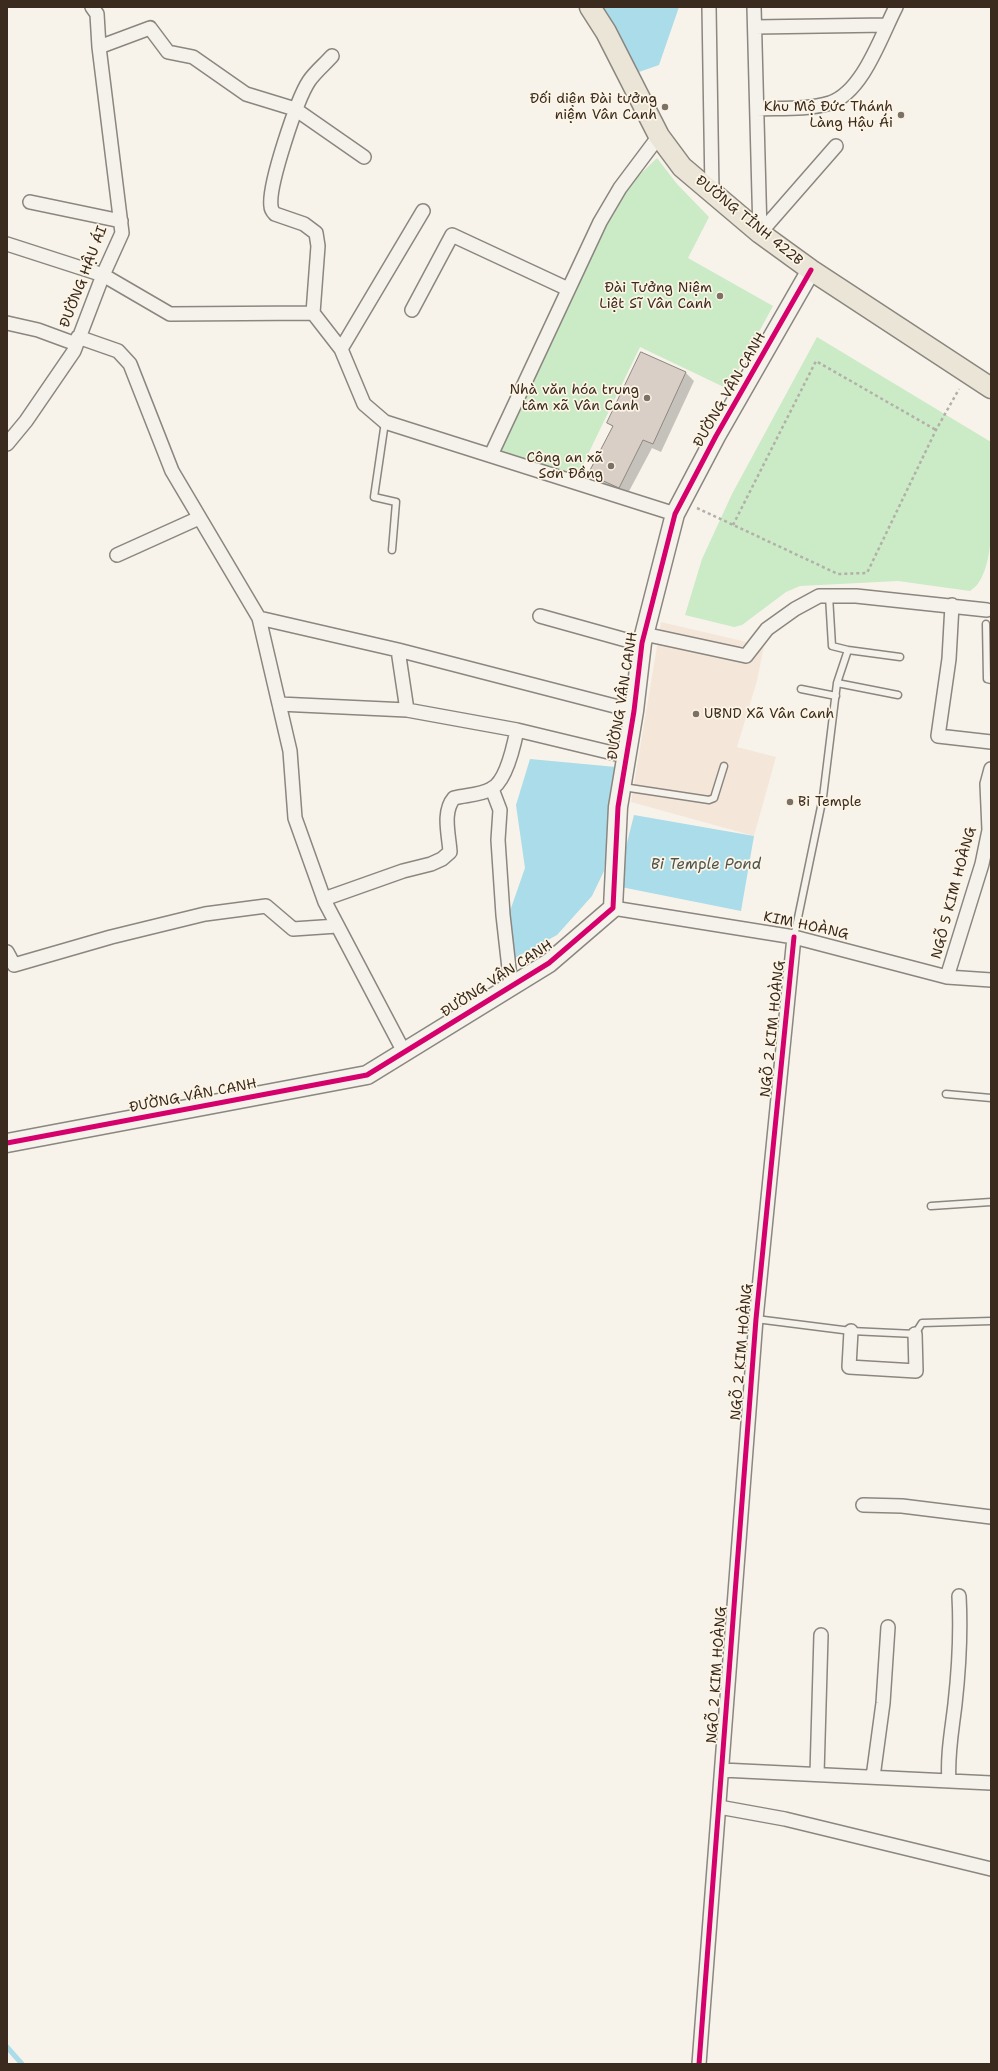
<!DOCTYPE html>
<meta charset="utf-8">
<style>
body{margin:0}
#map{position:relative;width:998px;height:2071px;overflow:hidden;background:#f7f3ea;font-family:"Shantell Sans",sans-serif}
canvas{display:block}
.frame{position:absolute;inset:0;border:8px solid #3b2a1e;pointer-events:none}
</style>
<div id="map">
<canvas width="998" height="2071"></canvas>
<div class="frame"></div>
</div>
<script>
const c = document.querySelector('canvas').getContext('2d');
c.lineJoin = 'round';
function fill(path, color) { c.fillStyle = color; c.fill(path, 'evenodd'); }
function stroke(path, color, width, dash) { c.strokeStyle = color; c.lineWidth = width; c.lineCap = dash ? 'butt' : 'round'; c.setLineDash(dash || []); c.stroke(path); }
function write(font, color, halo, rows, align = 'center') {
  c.font = font + ' "Shantell Sans",sans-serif'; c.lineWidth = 3.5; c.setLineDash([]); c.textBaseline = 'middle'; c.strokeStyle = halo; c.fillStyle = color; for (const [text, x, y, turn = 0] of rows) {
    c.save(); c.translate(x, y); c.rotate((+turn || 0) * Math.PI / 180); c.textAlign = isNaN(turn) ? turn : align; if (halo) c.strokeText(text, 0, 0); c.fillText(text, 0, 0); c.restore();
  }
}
fill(new Path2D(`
 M661,622L764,646L757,681L737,747L776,757L754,836L631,802Z`), '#f4e7da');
fill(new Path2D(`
 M657,158L677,184L709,217L688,258L773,306L728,389L640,347L576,479L499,452L596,243L623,191Z
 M817,337L991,442C991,476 998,556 979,582C977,586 973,588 970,591L898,581L800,586L786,592L742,625L734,627L685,615L702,559L732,494Z`), '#cbeac6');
fill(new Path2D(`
 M601,7H679L659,65L639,72Z
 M530,759L616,767L604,871L592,896L557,935L515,958L511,943L510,911L525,868L516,805Z
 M634,815L754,836L741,911L616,886Z`), '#aadcea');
fill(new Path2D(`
 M641,353L686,373L694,381L661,452L652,448L627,495L598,482L590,473L613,427L608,423Z`), '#0003');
stroke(new Path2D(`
 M7,2047L22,2064`), '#aadcea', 5);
const building = new Path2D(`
 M641,352L686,372L653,444L643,440L619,488L588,474L613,426L607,423Z`);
fill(building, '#dacfc7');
stroke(building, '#8b867f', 1);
const lane = new Path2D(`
 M385,422L374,497L396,502L392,550
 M829,596L832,646L848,650L900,657
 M986,624L987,679L991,680
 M837,683L898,695
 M801,689L836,696
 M623,787L709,800L714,798L724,766
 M794,937L823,797L837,683L848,650
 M946,1094L991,1098
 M931,1206L991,1202
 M756,1319L851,1331L915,1334L922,1323L991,1321`);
const street = new Path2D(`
 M709,7L712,192
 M754,7L760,233
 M755,27L887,25
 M99,47L150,28L168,52L193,57L246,94L295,109L364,157
 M757,109C780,108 807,110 830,103C863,92 881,36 896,7
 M30,202L121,221
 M423,211L341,349L364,404L385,422L675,514
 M760,233L836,146
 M7,244L103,275L170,314L313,313L341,349
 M412,310L452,235L568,289
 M313,313L318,246L316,233L304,224L275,214C273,212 271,210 271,206C268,186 297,99 309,81C315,72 325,64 332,56
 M7,323L38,330L76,344
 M78,337L118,351L130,364L172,471L259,618L290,751L295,818L325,902L404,1052
 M7,444L26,421L74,351L103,275L122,233L99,47L97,14L92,7
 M491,455L600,222L620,188L659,136
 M117,555L199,518
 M952,605L949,659L938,736L991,742
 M540,616L626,640L642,643
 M259,618L398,650L634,711
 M644,634L746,656L767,629L795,609L819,596H856L987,610
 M398,650L407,710
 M279,704L407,710L517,730L625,756
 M492,789L500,810L498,840L503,915L511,986
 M324,899L403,871L431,864L442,859L450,852C449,835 442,812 454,798C466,795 481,795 491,789C506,782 514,745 517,730
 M613,908L794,937L947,977L991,980
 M7,952L14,965L111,937L205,914L266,906L293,929L337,926
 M947,977L982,864L989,830L987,784L991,769
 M851,1331L849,1367L916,1371L915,1334
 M863,1505L902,1506L991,1517
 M722,1770L991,1783
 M817,1774L821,1635
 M873,1777L883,1703L888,1627
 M949,1781C947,1755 952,1730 955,1704C959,1668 961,1632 959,1596
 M719,1807L785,1819L991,1869
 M699,2064L756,1319L794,937`);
const secondary = new Path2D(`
 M7,1143L367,1075L549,963L613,908L618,807L634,711L642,643L675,514L716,436L811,270`);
const primary = new Path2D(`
 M590,7L606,32L659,136L682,167L760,233L811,270L991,388`);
stroke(lane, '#8b867f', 9);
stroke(street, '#8b867f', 16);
stroke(secondary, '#8b867f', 21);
stroke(primary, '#8b867f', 23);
stroke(new Path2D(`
 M697,508L838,574L867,573L936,430L959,389
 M733,525L816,361L936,430`), '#b3afa9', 2.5, [3, 3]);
stroke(lane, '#f5f2ec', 6);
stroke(street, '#f5f2ec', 13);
stroke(secondary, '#f5f2ec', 18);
stroke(primary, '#eae5d6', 20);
stroke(new Path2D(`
 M7,1143L367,1075L549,963L613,908L618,807L634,711L642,643L675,514L716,436L811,270
 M699,2064L756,1319L794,937`), '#d6006c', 5);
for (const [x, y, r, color] of [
 [665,107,4,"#7d7065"],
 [901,115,4,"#7d7065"],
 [720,296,4,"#7d7065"],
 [647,398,4,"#7d7065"],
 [611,466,4,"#7d7065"],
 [696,714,4,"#7d7065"],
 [790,802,4,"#7d7065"]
]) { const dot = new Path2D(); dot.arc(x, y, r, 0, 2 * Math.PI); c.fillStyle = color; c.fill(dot); stroke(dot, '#fcf5e5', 1.5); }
write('14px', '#3b2a1e', '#fcf5e5', [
 ["Đối diện Đài tưởng",657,99],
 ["niệm Vân Canh",657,115],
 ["Khu Mộ Đức Thánh",893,107],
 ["Làng Hậu Ái",893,123],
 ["Đài Tưởng Niệm",712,288],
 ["Liệt Sĩ Vân Canh",712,304],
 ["Nhà văn hóa trung",639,390],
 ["tâm xã Vân Canh",639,406],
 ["Công an xã",603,458],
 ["Sơn Đồng",603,474],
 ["UBND Xã Vân Canh",704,714,"left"],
 ["Bi Temple",798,802,"left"]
], 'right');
write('14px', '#3b2a1e', '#fcf5e5', [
 ["ĐƯỜNG TỈNH 422B",749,221,39],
 ["ĐƯỜNG HẬU ÁI",84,277,-69],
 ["ĐƯỜNG VÂN CANH",730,390,-60],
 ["ĐƯỜNG VÂN CANH",623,696,-81],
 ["NGÕ 5 KIM HOÀNG",954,893,-75],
 ["KIM HOÀNG",806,926,12],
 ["ĐƯỜNG VÂN CANH",497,979,-33],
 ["NGÕ 2 KIM HOÀNG",773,1029,-84],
 ["ĐƯỜNG VÂN CANH",193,1096,-11],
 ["NGÕ 2 KIM HOÀNG",742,1352,-85],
 ["NGÕ 2 KIM HOÀNG",717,1675,-86]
]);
write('italic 15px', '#4e5451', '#fcf5e5', [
 ["Bi Temple Pond",706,865]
]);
</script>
